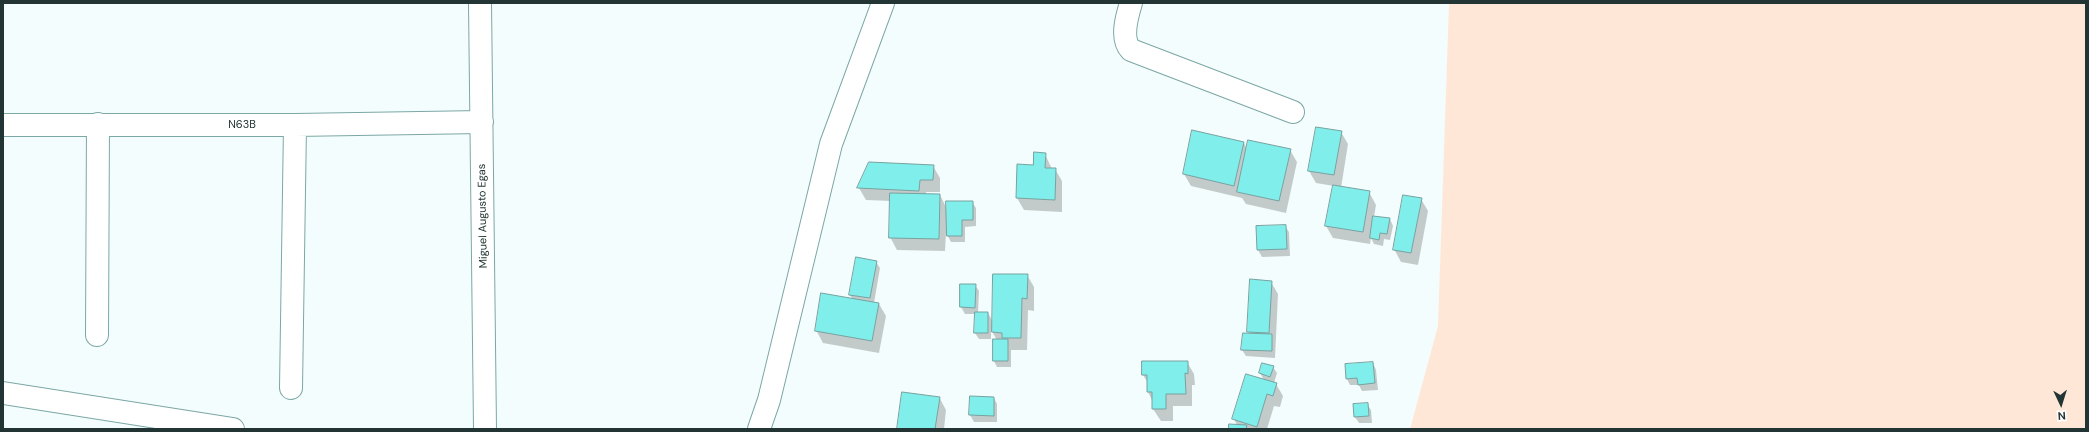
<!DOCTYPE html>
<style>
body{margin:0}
#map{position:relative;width:2089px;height:432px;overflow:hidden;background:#f4fdfd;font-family:"DM Sans",sans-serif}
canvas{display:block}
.frame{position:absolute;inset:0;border:4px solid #223433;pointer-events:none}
.north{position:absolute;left:2041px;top:384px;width:40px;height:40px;-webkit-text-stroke:3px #fff;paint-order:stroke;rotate:176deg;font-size:11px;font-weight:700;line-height:16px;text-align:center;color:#223433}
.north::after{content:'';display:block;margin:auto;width:14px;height:18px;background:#223433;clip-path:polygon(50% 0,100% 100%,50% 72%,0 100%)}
</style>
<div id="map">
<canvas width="2089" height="432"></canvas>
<div class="frame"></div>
<div class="north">N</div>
</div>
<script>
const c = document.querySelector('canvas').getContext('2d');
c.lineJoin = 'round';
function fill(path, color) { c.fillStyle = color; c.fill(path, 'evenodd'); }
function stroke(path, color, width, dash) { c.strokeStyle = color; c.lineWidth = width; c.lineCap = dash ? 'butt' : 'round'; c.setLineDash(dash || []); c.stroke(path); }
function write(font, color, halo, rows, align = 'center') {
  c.font = font + ' "DM Sans",sans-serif'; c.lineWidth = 4; c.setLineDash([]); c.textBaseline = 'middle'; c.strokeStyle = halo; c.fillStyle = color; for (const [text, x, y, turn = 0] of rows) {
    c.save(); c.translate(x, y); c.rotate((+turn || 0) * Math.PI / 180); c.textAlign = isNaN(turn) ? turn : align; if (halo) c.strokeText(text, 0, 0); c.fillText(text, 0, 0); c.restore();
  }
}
fill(new Path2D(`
 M1449,3H2086V429H1410L1438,326Z`), '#ffe7d7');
fill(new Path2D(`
 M1341,132L1348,144L1341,188L1369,192L1376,205L1374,217L1390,219L1393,226L1390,240L1384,239L1383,246L1374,244L1371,238L1370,244L1333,238L1326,226L1334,186L1316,183L1309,171Z
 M1244,143L1247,149L1290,150L1297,162L1286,213L1246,204L1242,198L1191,186L1184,174Z
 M1045,154L1052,169H1055L1062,181V212L1024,210L1017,198L1034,166Z
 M933,166L940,178V192H926V195H940L947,209L972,202L976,208V226L965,227V242H951L946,233L945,251L897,250L890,237L891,201L866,200L859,188Z
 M1421,199L1428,211L1418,265L1401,262L1394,249Z
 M1285,226L1289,232L1290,256L1262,257L1258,250L1257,227Z
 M876,262L880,268L874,303L879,304L886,316L879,353L823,343L816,330L853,300L850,295Z
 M1027,275L1034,287V311L1028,310L1027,350H1011V367H997L994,361L997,340L991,330V339H979L975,333L976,314H965L961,307L975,285L979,291L978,313H988L993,322Z
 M1251,280L1271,282L1278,294L1275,358L1246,356L1242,350L1249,334Z
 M1143,362H1187L1194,374L1195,385H1192V406H1173V421H1161L1153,409V402L1148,392V383L1143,375Z
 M1373,363L1376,370L1378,390L1362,391L1359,385H1350L1347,379L1346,365Z
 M1273,367L1277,373L1274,383L1276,384L1283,396L1280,407L1274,406L1267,429H1230L1237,425L1234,419L1264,380L1260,373Z
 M939,397L946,410L944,429H898Z
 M971,397L994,398L997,404V422H974L970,415Z
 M1367,404L1371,410L1372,423H1359L1355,417V405Z`), '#0003');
const building = new Path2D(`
 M1316,127L1342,131L1334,175L1308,171Z
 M1192,130L1244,142L1234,186L1183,174Z
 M1248,140L1291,149L1279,201L1237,192Z
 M1034,152L1046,153L1045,168H1056L1055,200L1016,198L1017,164L1033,165Z
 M869,162L934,165L933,180H920L919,191L857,188Z
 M1333,185L1370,191L1363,232L1325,226Z
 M890,193L940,194L939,239L889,238Z
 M1403,195L1422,198L1411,253L1393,250Z
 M946,201H973V220H962V236H947Z
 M1373,216L1390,218L1387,234L1380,233L1379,240L1370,238Z
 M1286,225L1287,249L1257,250L1256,226Z
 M856,257L877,261L870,298L849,295Z
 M993,274H1028L1027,299L1022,298L1021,338H1002V333L992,332Z
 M1250,279L1272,281L1269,333L1247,332Z
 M960,284H976L975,308L960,307Z
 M821,293L879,303L872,341L815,331Z
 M975,312H988V333H974Z
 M1243,333L1272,334V351L1241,350Z
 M993,339H1008V361H993Z
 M1142,361H1188V374L1185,373L1186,394H1166V409H1152V392H1147V375H1142Z
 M1373,362L1375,383L1358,385L1357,378L1346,379L1345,364Z
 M1262,363L1274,366L1270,377L1259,373Z
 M1246,374L1277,383L1273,396L1267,394L1257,427L1232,419Z
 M902,392L940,397L935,429H897Z
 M970,396L994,397V416L969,415Z
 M1368,403L1369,416L1354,417L1353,404Z
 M1229,424L1247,425L1246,429H1229Z`);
fill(building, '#80eeea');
stroke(building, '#76a2a0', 1);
const street = new Path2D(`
 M480,3L485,429
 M1131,3C1127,16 1120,39 1131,50L1293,112
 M3,125H295L482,122
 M97,335L98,124
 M291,388L295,125
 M3,393L233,429
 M759,429L769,400L831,144L883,3`);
stroke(street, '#7ba7a5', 24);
stroke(street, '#fff', 22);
write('11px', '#223433', '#fff', [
 ["N63B",242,125],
 ["Miguel Augusto Egas",483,216,-91]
]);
</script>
